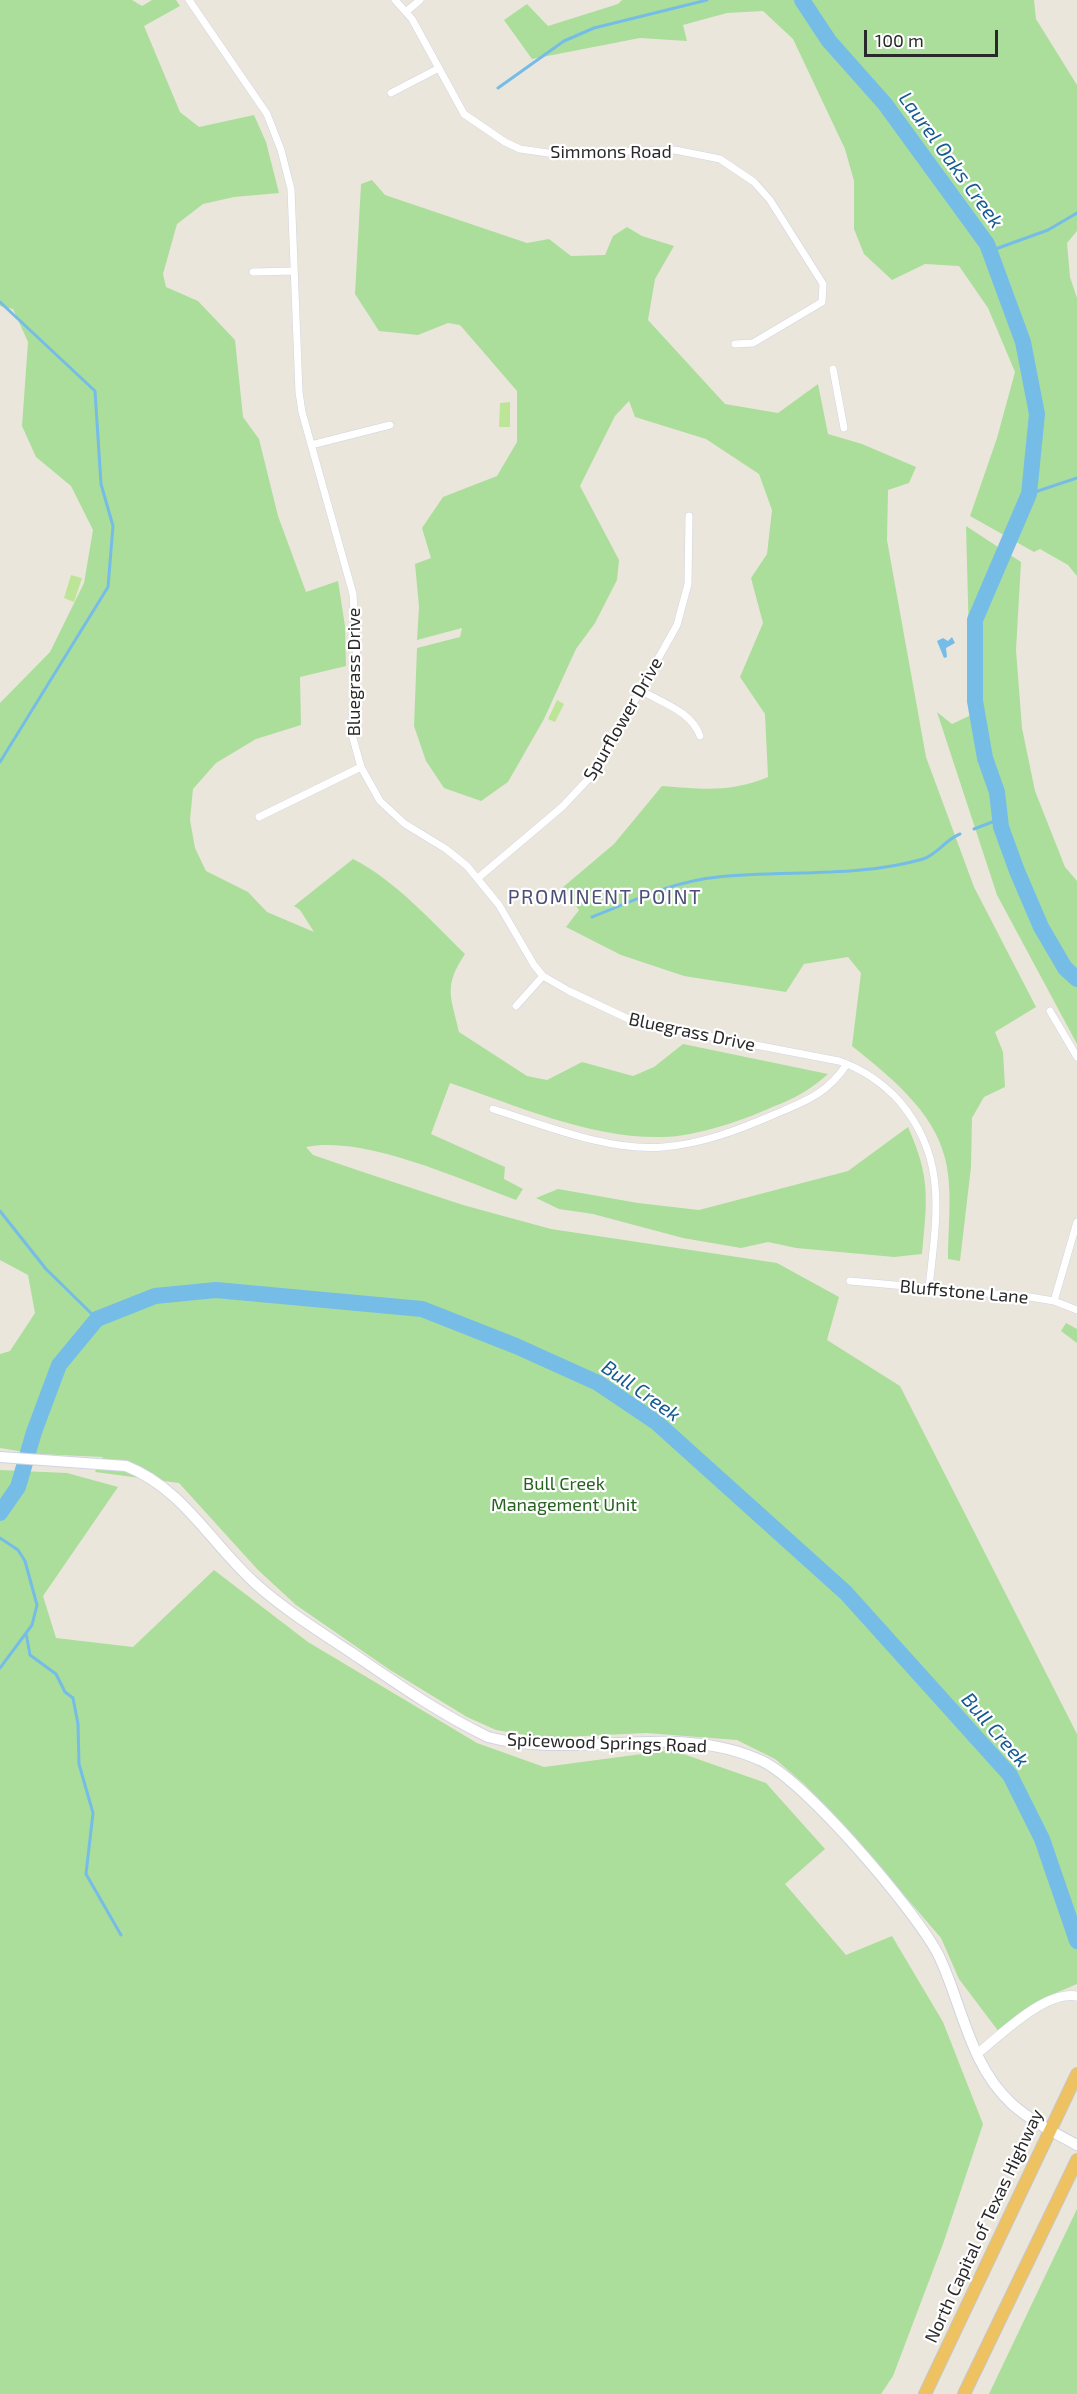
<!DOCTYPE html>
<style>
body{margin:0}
#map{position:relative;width:1077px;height:2394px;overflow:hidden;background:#ebe6dc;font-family:"Exo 2",sans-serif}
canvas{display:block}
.scale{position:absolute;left:864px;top:30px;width:134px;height:27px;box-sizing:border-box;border:3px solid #292929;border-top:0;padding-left:8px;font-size:18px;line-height:21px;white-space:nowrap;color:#292929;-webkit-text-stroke:4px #fff;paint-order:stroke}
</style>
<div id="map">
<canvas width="1077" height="2394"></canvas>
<div class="scale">100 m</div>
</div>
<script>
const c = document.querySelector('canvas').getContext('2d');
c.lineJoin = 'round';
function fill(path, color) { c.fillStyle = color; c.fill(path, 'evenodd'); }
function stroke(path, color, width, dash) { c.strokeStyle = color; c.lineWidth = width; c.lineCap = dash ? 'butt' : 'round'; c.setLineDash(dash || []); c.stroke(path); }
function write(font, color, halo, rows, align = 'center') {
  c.font = font + ' "Exo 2",sans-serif'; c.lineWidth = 4.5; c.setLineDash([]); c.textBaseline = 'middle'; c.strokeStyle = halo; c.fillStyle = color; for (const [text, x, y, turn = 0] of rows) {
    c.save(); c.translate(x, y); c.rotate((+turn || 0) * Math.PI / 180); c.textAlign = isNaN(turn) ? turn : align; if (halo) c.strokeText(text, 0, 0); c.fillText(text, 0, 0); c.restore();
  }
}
fill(new Path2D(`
 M0,0H132L142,6L152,0H176L180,6L144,26L180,112L199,127L254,115L266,142L279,193L234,197L203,204L177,224L163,274L166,287L198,301L235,340L243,417L259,439L278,516L306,592L338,581L345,626L346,666L300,677L301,725L256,739L216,763L193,789L190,820L195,848L206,871L248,892L267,912L314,932L300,910L294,906L353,859C396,881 431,921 465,954C443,987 451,996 459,1032L527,1076L547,1080L582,1062L633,1076L654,1067L683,1044L828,1074C803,1096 787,1101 756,1114C732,1124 689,1137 663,1137C591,1139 518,1106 450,1083L431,1134L505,1167L504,1179L523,1189L516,1200C459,1179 364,1135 306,1147L313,1155L363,1172L463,1205L551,1229L777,1263L839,1297L827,1340L900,1386L1077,1734V1984L1044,1998L999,2032L959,1979L941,1938L847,1829L804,1784L775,1759L737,1740L646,1733L543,1738L496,1730L467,1717L390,1670L296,1605L258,1570L179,1483L95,1472L103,1457L36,1454L0,1448V1354L10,1351L35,1313L28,1275L0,1260V703L50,652L84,583L93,530L71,486L36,457L22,426L28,342L13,309L0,306Z
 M622,0H1034L1036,19L1077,85V231L1067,243L1070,277L1077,298V576L1068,565L1040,549L1034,552L970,516L997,438L1015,372L988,308L959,266L925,264L892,280L864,254L854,229V181L845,149L793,39L763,11L727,13L683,25L687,41L640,38L532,59L504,20L527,4L548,26L618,4Z
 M372,180L385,195L527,243L549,239L571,256L605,255L613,236L627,227L642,236L674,246L655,279L648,320L725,404L778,413L818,384L828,434L862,444L916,467L909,483L888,490L887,540L926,757L974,887L1036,1007L995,1032L1003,1052L1005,1087L984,1097L972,1118L971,1167L960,1261L948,1259C948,1227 953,1189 945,1158C933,1110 888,1075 852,1046L861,973L848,957L804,964L786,992L684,976L621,955L566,927L579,910L562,888L614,844L662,786C702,789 729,793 768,777L765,714L740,677L763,623L751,578L767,554L772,510L759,474L706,439L635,417L629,401L615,416L580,486L619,560L617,580L595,623L576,649L544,719L508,782L481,801L444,788L426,761L414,726L417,648L460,637L462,628L417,640L419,607L415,564L431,558L422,528L443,497L497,476L517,442V391L460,325L448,323L418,335L379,331L355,294L361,184Z
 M966,526L1021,562L1016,650L1022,728L1035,791L1065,867L1077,881V1044L997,895L937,712L952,724L971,715Z
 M908,1127C931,1179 927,1199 922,1254L894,1257L796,1248L768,1242L741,1248L683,1238L593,1214L559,1209L536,1198L558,1189L638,1203L699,1210L848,1171Z
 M1066,1323L1077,1329V1343L1061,1331Z
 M0,1470L67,1473L118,1487L43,1596L56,1638L133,1647L214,1570L308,1642L477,1743L544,1767L672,1750L766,1783L825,1849L785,1884L846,1955L892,1936L943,2022L983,2124L943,2244L893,2376L881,2394H0Z
 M1077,2209V2394H989Z`), '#abde9b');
fill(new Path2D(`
 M510,402V427H499L500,403Z
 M71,575L82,578L74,602L64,598Z
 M557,700L564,704L555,722L548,719Z`), '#bde597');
fill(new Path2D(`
 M952,637L955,643L946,648L947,657L944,658L937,641L943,638L948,641Z`), '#75bde7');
stroke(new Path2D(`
 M498,88L564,41L594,28L707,0
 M990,251L1048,230L1077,213
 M0,302L95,391L101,484L113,526L108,587L0,762
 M1029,494L1077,478
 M974,829L1000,819
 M592,917C633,901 674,881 718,877C785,870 858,878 923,859C937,855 946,839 960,834
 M0,1211L46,1269L97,1319
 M0,1538L18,1550L25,1561L37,1605L32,1625L0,1668
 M26,1633L30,1655L56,1674L65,1692L73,1698L78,1724L79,1764L93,1813L86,1874L121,1935`), '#75bde7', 3);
stroke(new Path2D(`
 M802,0L829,41L885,104L987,244L1023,342L1037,414L1029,494L975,620V701L985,758L997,792L1001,827L1017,871L1041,927L1065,968L1077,979
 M0,1513L18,1487L34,1432L59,1365L97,1319L155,1296L216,1290L422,1309L516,1346L598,1383L656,1422L846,1593L1010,1775L1042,1839L1077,1941`), '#75bde7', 16);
const minor = new Path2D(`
 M189,0L267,114L281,150L291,189L299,392L302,412L353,594L357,662L351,731L361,767L380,801L405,824L446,849L467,866L499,905L534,965L543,976L569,991L635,1022L839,1061C862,1069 884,1084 900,1102C949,1160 936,1219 929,1288
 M395,0L412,19L464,114L505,142L520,149L548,153L675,150L720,159L754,182L770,200L823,284L822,302L753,343L735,344
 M407,11L420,0
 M391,93L439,68
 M253,272L293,271
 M833,369L844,428
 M311,445L390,425
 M642,691C663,703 692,712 700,736
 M259,817L361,767
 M478,878L562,807L594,773L677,625L688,584L689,516
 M516,1006L543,976
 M1050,1011L1077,1057
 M493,1109C544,1125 610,1152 663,1147C702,1144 738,1130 773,1115C806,1101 827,1094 847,1064
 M850,1281L1030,1297L1054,1301L1077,1310
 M1054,1301L1077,1222`);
const tertiary = new Path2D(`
 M977,2054C1002,2034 1044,1991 1077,1996`);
const secondary = new Path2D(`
 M0,1457L126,1466C184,1489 211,1544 256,1584C285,1610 319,1631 352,1653C396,1683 440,1714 488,1737C577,1761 675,1720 762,1761C806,1782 914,1909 938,1954C962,2003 969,2065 1012,2104C1031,2121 1055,2133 1077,2145`);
const trunk = new Path2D(`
 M925,2394L1077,2074
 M964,2394L1077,2160`);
stroke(minor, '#d1d3e1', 8);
stroke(tertiary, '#d1d3e1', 10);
stroke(secondary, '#d1d3e1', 12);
stroke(trunk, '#c7c7c7', 14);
stroke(minor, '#fff', 7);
stroke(tertiary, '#fff', 9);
stroke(secondary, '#fff', 10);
stroke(trunk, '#eec260', 12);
write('18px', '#292929', '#fff', [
 ["Simmons Road",611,152],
 ["Bluegrass Drive",354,672,-90],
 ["Spurflower Drive",623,719,-60],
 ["Bluegrass Drive",692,1032,12],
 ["Bluffstone Lane",964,1292,5],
 ["Spicewood Springs Road",607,1743,2],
 ["North Capital of Texas Highway",984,2226,-65]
]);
write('18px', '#25621e', '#fff', [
 ["Bull Creek",564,1484],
 ["Management Unit",564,1505]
]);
write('italic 20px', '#155a92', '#fff', [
 ["Laurel Oaks Creek",951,160,54],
 ["Bull Creek",641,1391,35],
 ["Bull Creek",995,1730,49]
]);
c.letterSpacing = '1.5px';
write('20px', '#4c5077', '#fff', [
 ["PROMINENT POINT",605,897]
]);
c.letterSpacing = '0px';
</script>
